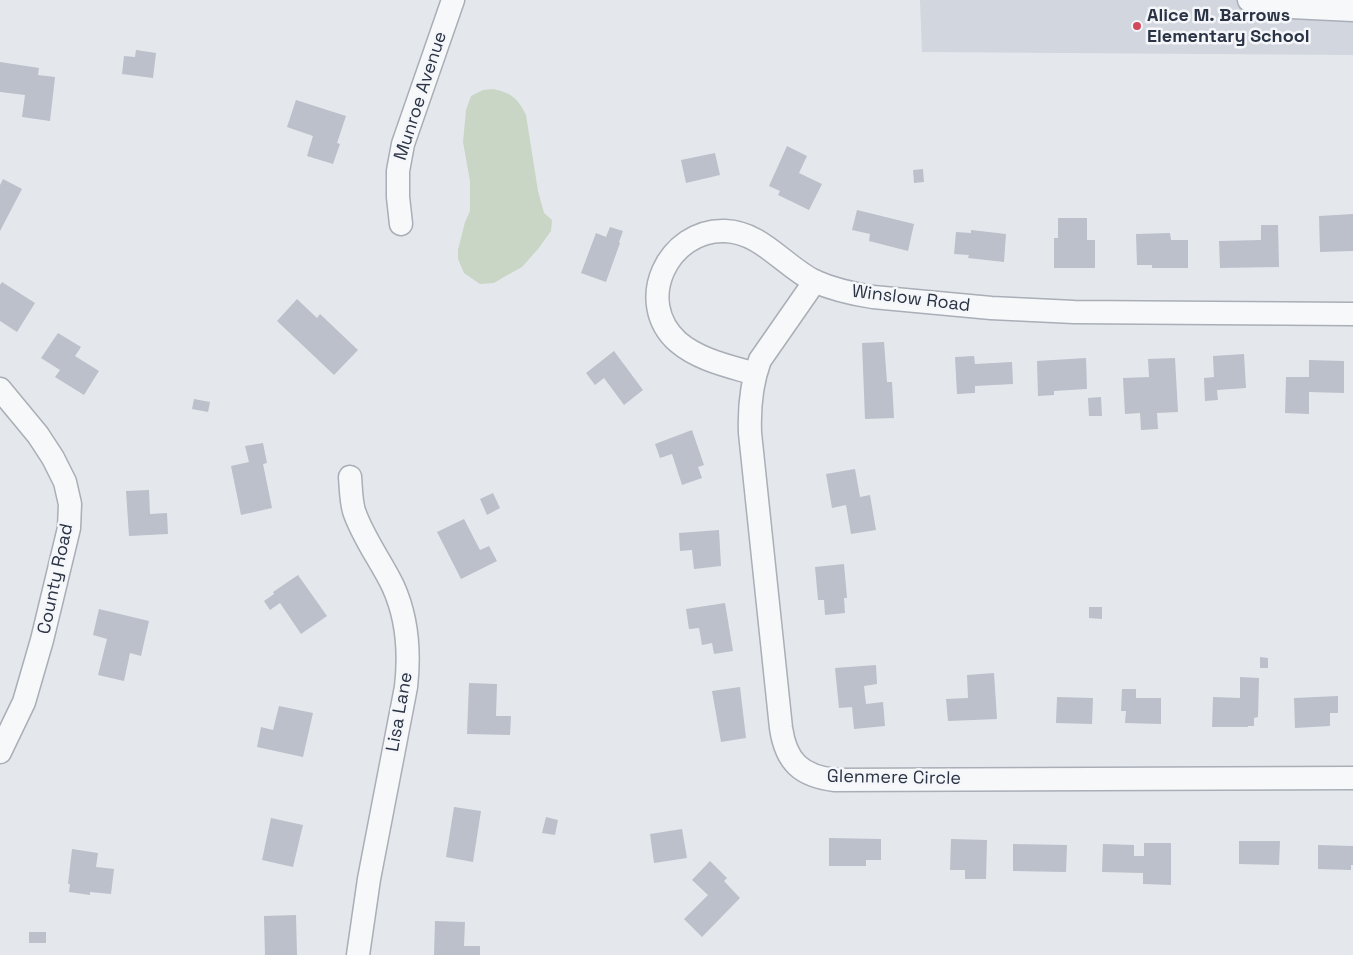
<!DOCTYPE html>
<style>
body{margin:0}
canvas{display:block;background:#e4e7ec}
</style>
<canvas width="1353" height="955"></canvas>
<script>
const c = document.querySelector('canvas').getContext('2d');
c.lineJoin = 'round';
function fill(path, color) { c.fillStyle = color; c.fill(path, 'evenodd'); }
function stroke(path, color, width, dash) { c.strokeStyle = color; c.lineWidth = width; c.lineCap = dash ? 'butt' : 'round'; c.setLineDash(dash || []); c.stroke(path); }
function write(font, color, halo, rows, align = 'center') {
  c.font = font + ' "Space Grotesk",sans-serif'; c.lineWidth = 5; c.setLineDash([]); c.textBaseline = 'middle'; c.strokeStyle = halo; c.fillStyle = color; for (const [text, x, y, turn = 0] of rows) {
    c.save(); c.translate(x, y); c.rotate((+turn || 0) * Math.PI / 180); c.textAlign = isNaN(turn) ? turn : align; if (halo) c.strokeText(text, 0, 0); c.fillText(text, 0, 0); c.restore();
  }
}
fill(new Path2D(`
 M920,0H1353V55L922,52Z`), '#d2d6de');
fill(new Path2D(`
 M492,89C510,92 518,98 526,115L538,191L544,213L552,220L551,231L538,249L522,267L504,277L494,283L480,284L464,273L458,259V250L465,222L470,211V181L463,142L466,110L471,96L483,90Z`), '#c9d6c5');
fill(new Path2D(`
 M136,50L156,53L153,78L122,74L124,56L135,57Z
 M0,62L39,68L38,75L55,77L50,121L22,117L25,95L0,92Z
 M296,100L346,116L337,143L340,144L333,164L307,156L313,136L287,127Z
 M787,146L807,156L799,173L822,184L809,210L778,195L780,191L769,186Z
 M715,153L720,175L686,183L681,160Z
 M923,169L924,182L914,183L913,170Z
 M3,179L22,189L0,231V185Z
 M857,210L914,224L908,251L869,241L870,234L852,230Z
 M1353,214V251L1320,252L1319,216Z
 M1058,218H1087V240H1095V268H1054V238H1058Z
 M1261,225H1278L1279,267L1220,268L1219,241L1261,240Z
 M610,227L623,231L619,242L620,243L606,282L581,273L596,233L606,237Z
 M971,230L1006,234L1004,262L968,258L969,255L954,254L956,232L971,233Z
 M1170,233L1171,240H1188V268H1152V265H1137L1136,234Z
 M2,282L35,303L17,332L0,321V285Z
 M297,299L317,318L320,314L358,350L334,375L277,321Z
 M58,333L81,347L75,356L99,371L84,395L55,377L60,370L41,358Z
 M884,342L887,382H892L894,418L865,419L862,343Z
 M614,351L643,390L624,405L604,378L595,385L586,373Z
 M1244,354L1246,388L1217,390L1218,400L1205,401L1204,378L1214,377L1213,356Z
 M974,356L975,364L1012,362L1013,384L975,386V393L957,394L955,357Z
 M1086,358L1087,389L1054,391V395L1038,396L1037,361Z
 M1175,358L1178,412L1157,413L1158,429L1141,430L1140,413L1125,414L1123,378L1149,377L1148,359Z
 M1309,360L1344,361V393L1309,392V414L1285,413L1286,377H1309Z
 M1101,397L1102,416H1089L1088,398Z
 M194,399L210,402L208,412L192,409Z
 M692,430L704,465L698,467L702,478L682,485L672,454L660,458L655,444Z
 M263,443L267,463L263,464L272,508L241,515L231,466L249,462L245,446Z
 M855,469L860,497L870,495L876,530L851,534L846,505L832,508L826,474Z
 M149,490L150,514L167,513L168,534L129,536L126,491Z
 M493,493L500,508L487,515L480,499Z
 M464,519L480,550L489,546L497,561L461,579L437,532Z
 M719,530L721,566L694,569L692,550L680,551L679,533Z
 M844,564L847,598H844L845,613L825,615L824,600H818L815,567Z
 M298,575L327,616L301,634L280,603L270,610L264,601L274,594L273,592Z
 M725,603L733,651L714,654L712,643L702,645L699,628L689,629L686,609Z
 M1089,607H1102V619L1089,618Z
 M99,609L149,621L141,656L130,653L124,681L98,675L107,639L93,635Z
 M1260,657L1268,658V668H1260Z
 M876,665L877,684L864,686L866,704L883,702L885,726L854,729L852,707L839,708L835,668Z
 M994,673L997,719L948,721L946,699L968,698L967,675Z
 M1240,677L1259,678L1258,717L1254,718V726H1248V727H1212L1213,697L1240,698Z
 M469,683L497,684L496,716H511L510,735L467,734Z
 M740,687L746,738L721,742L712,691Z
 M1122,689H1136V698H1161V724L1125,723L1126,711H1121Z
 M1338,696V713H1330V726L1295,728L1294,698Z
 M1057,697L1093,698L1092,724L1056,723Z
 M279,706L313,713L303,757L257,747L261,727L273,730Z
 M454,807L481,811L473,862L446,857Z
 M546,817L558,820L555,835L542,833Z
 M271,818L303,825L293,867L262,860Z
 M682,829L687,858L654,863L650,834Z
 M829,838L881,839V860H866V866H829Z
 M951,839L987,840L986,879H965V870H950Z
 M1239,841H1280L1279,865L1239,864Z
 M1144,843H1171V885L1143,884V873L1102,872L1103,844L1134,845V856H1144Z
 M1013,844L1067,845L1066,872L1013,871Z
 M1318,845L1353,846V865H1351V870L1318,869Z
 M72,849L98,853L96,867L114,869L111,894L90,892V895L69,892L70,884H68Z
 M710,861L727,878L724,881L740,898L702,937L684,919L708,895L692,880Z
 M296,915L297,955H265L264,916Z
 M435,921L465,922L464,946H480V955H434Z
 M29,932H46V943H29Z`), '#bbc0ca');
const minor = new Path2D(`
 M1249,0L1260,5L1270,6L1353,10
 M401,224L398,197V171L403,144L453,0
 M815,281L760,360C751,384 749,407 750,433L781,728C786,762 801,776 835,780L1353,778
 M755,374C729,366 699,360 678,342C633,302 668,229 725,231C761,232 784,266 814,281C832,289 853,294 873,297L991,308L1074,312L1353,314
 M0,389L38,435L53,458L65,482L70,504L69,528L42,640L24,702L0,752
 M350,477C351,489 351,501 354,511C363,538 381,561 393,586C408,619 410,652 406,687L369,879L358,955`);
stroke(minor, '#a9aeb7', 25);
stroke(minor, '#f7f8fa', 22);
for (const [x, y, r, color] of [
 [1137,26,5,"#d1495b"]
]) { const dot = new Path2D(); dot.arc(x, y, r, 0, 2 * Math.PI); c.fillStyle = color; c.fill(dot); stroke(dot, '#f4f6f9', 2); }
write('bold 18px', '#2b3445', '#f4f6f9', [
 ["Alice M. Barrows",1147,16],
 ["Elementary School",1147,37]
], 'left');
write('18px', '#2b3445', '#f4f6f9', [
 ["Munroe Avenue",421,96,-72],
 ["Winslow Road",911,299,7],
 ["County Road",56,579,-78],
 ["Lisa Lane",400,712,-80],
 ["Glenmere Circle",894,778,1]
]);
</script>
